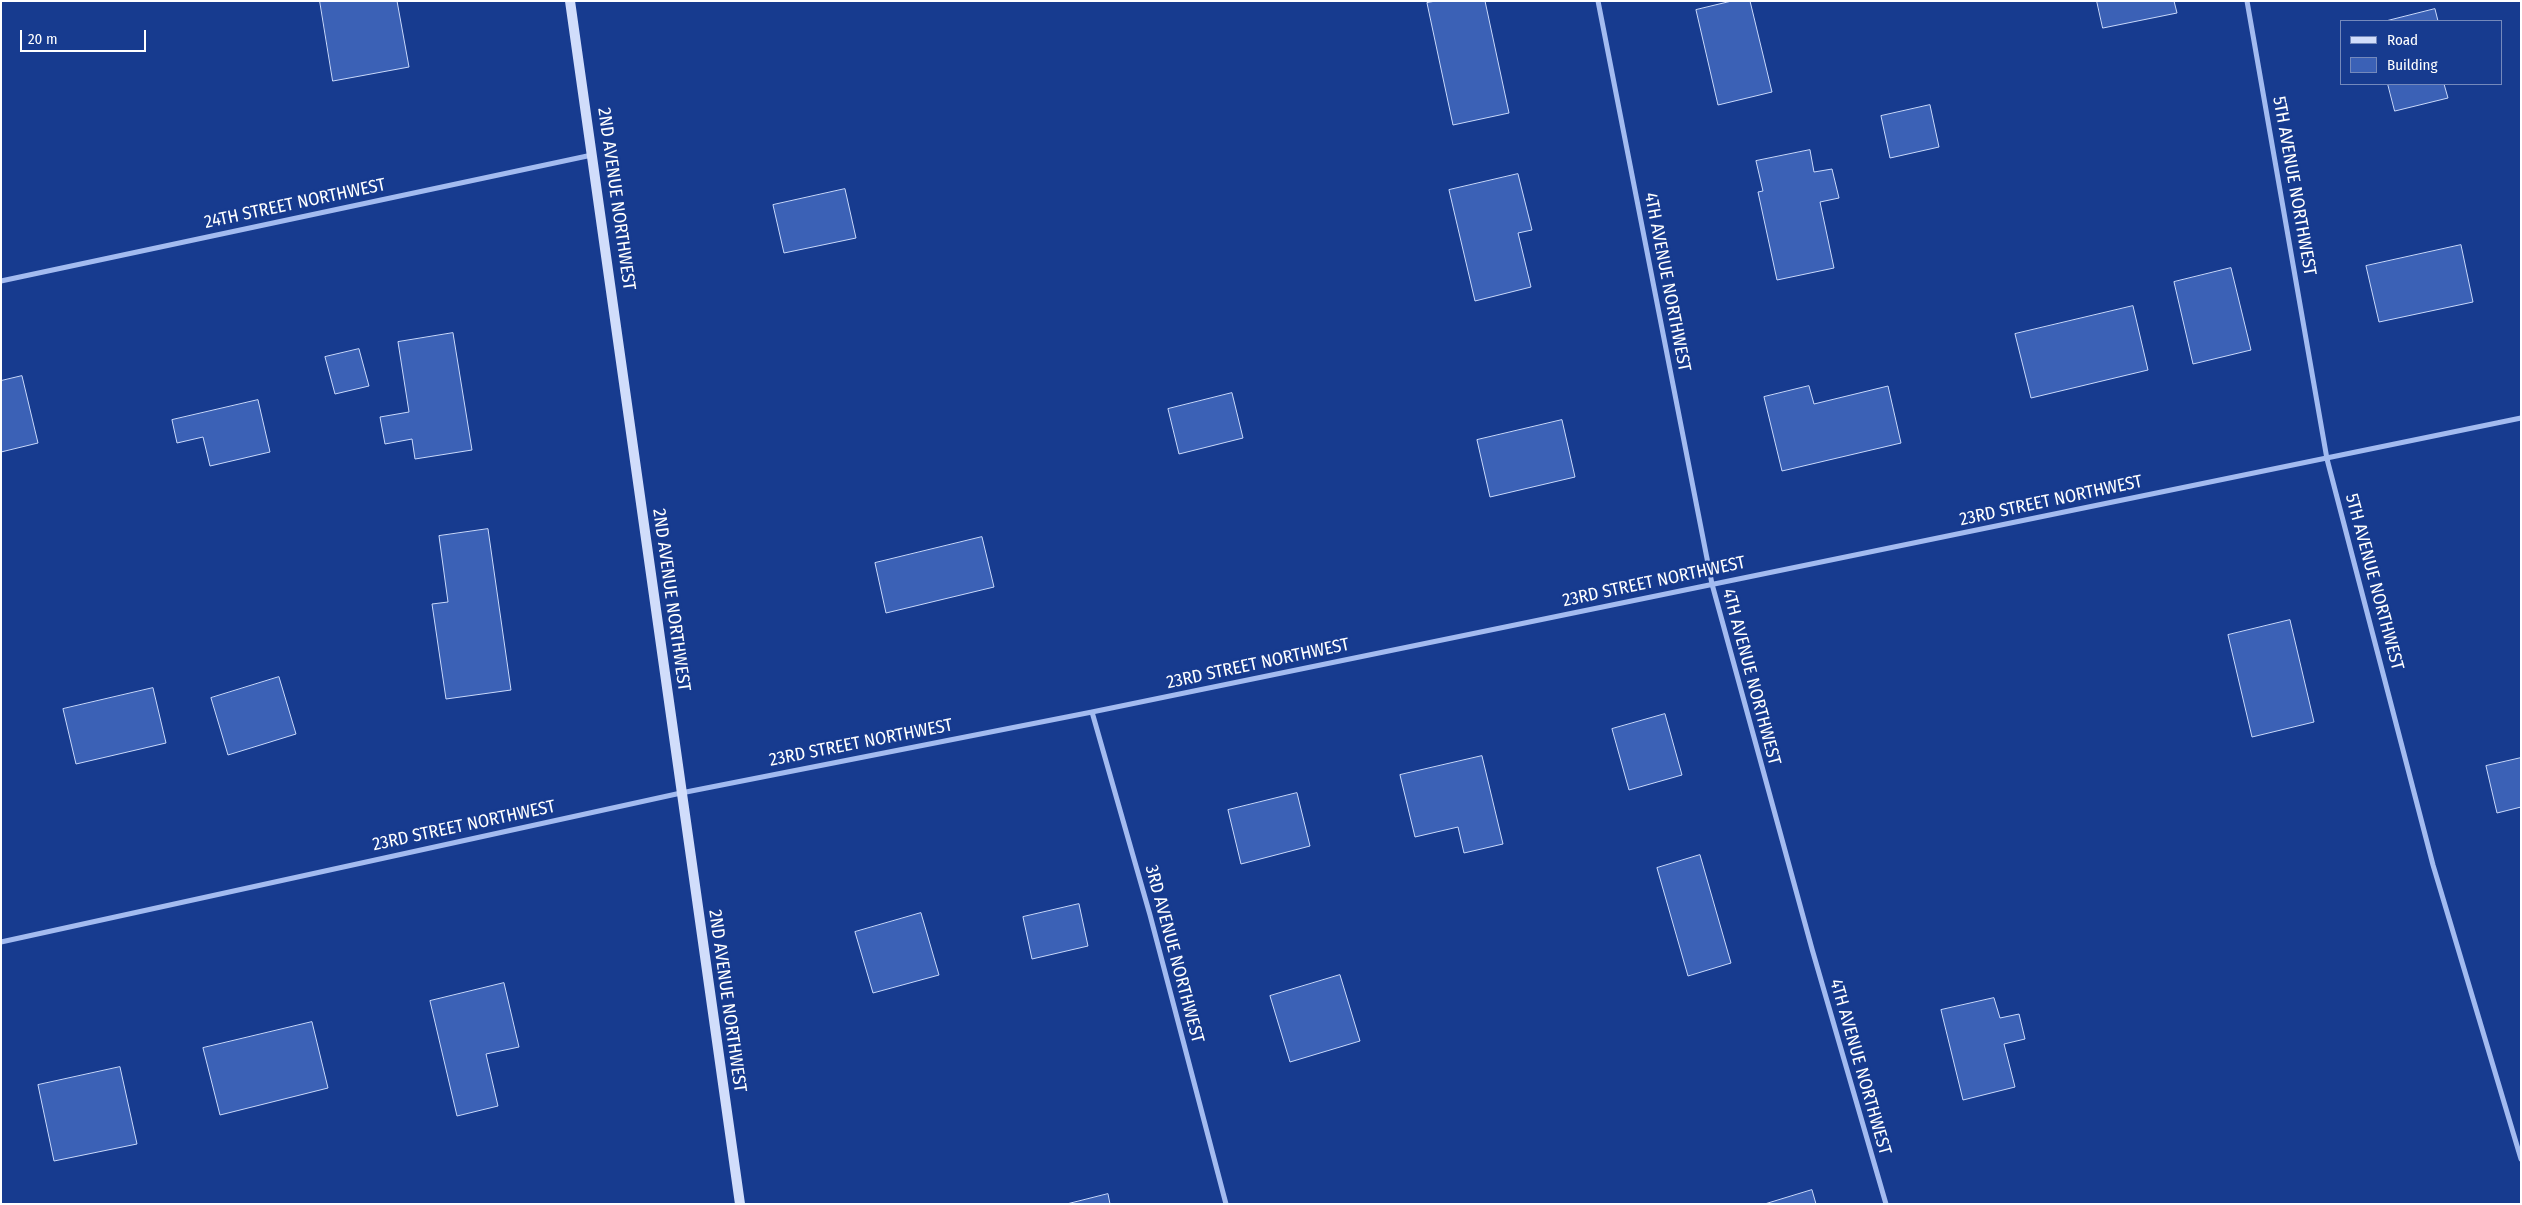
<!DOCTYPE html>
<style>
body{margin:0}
#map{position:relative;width:2522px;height:1205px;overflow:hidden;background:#173b8f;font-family:"Fira Sans Condensed",sans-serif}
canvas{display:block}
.frame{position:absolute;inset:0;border:2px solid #fff;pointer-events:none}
.legend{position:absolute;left:2340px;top:20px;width:162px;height:65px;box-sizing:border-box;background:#173b8f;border:1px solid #7489bc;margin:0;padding:6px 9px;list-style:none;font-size:15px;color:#fff}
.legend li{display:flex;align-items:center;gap:10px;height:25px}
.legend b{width:25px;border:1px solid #7489bc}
.scale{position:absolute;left:20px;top:30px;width:126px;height:22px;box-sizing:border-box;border:2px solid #fff;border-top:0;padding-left:6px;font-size:15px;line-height:18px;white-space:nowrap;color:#fff;-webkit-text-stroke:4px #173b8f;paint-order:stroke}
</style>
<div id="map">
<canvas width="2522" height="1205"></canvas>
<div class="frame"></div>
<ul class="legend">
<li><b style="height:6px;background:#d1ddfb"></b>Road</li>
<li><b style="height:14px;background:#3b61b6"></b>Building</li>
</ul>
<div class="scale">20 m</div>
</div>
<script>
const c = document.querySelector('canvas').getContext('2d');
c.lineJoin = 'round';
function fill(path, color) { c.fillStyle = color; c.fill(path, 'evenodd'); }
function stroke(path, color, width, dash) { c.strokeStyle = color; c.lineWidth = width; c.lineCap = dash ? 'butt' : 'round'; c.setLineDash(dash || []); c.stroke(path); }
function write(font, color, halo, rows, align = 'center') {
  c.font = font + ' "Fira Sans Condensed",sans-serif'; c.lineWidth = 5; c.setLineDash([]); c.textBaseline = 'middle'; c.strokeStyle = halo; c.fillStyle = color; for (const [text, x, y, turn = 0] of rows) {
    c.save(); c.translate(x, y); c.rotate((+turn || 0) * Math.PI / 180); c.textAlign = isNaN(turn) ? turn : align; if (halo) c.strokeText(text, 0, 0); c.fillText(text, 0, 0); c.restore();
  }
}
const building = new Path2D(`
 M320,1H397L409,67L333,81Z
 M1436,1H1485L1509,113L1453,125L1427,3Z
 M1732,1H1750L1772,92L1718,105L1696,10Z
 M2097,1H2174L2177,13L2103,28Z
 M2435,9L2438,21H2386Z
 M2388,84H2444L2448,98L2395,111Z
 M1930,105L1939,147L1890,158L1881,116Z
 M1810,150L1814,172L1832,169L1839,198L1820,202L1834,268L1777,280L1758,192L1763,191L1756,161Z
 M1518,174L1532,230L1518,233L1531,287L1475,301L1449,190Z
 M845,189L856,238L784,253L773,205Z
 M2461,245L2473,302L2379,322L2366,266Z
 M2231,268L2251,350L2193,364L2174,282Z
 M2133,306L2148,370L2031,398L2015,334Z
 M453,333L472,450L415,459L412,439L385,444L380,417L409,412L398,342Z
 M359,349L369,386L335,394L325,357Z
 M22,376L38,443L1,452V381Z
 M1809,386L1814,404L1888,386L1901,443L1782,471L1764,397Z
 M1232,393L1243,438L1179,454L1168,409Z
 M258,400L270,452L210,466L203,437L177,443L172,420Z
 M1562,420L1575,477L1490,497L1477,440Z
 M488,529L511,690L446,699L432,604L448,602L439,536Z
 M982,537L994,587L886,613L875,563Z
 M2290,620L2314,722L2252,737L2228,635Z
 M279,677L296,734L228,755L211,698Z
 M153,688L166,743L76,764L63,709Z
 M1665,714L1682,775L1629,790L1612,729Z
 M1482,756L1503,844L1464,853L1458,827L1415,837L1400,775Z
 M2521,758V807L2497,813L2486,766Z
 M1297,793L1310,846L1241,864L1228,810Z
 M1700,855L1731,963L1688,976L1657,868Z
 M1079,904L1088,946L1032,959L1023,917Z
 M921,913L939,975L873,993L855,932Z
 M1340,975L1360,1041L1290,1062L1270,996Z
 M504,983L519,1047L486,1054L498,1106L457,1116L430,1001Z
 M1994,998L2000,1018L2019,1014L2025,1039L2004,1044L2015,1087L1963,1100L1941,1010Z
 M312,1022L328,1088L220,1115L203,1048Z
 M120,1067L137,1144L54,1161L38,1085Z
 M1812,1190L1816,1204H1765Z
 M1108,1194L1110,1204H1067Z`);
fill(building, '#3b61b6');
stroke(building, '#c9d9fb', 1);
stroke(new Path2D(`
 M1598,1L1712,584L1812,949L1886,1204
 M2247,1L2327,459L2433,865L2521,1159
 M1,281L592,155
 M1092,712L1150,915L1226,1204
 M1,942L681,793L1092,712L2521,418`), '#a3bbf0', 5);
stroke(new Path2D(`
 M570,1L740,1204`), '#d1ddfb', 10);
write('18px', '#fff', '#173b8f', [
 ["5TH AVENUE NORTHWEST",2294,186,80],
 ["2ND AVENUE NORTHWEST",616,199,82],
 ["24TH STREET NORTHWEST",295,204,-12],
 ["4TH AVENUE NORTHWEST",1667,282,79],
 ["23RD STREET NORTHWEST",2051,501,-12],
 ["23RD STREET NORTHWEST",1654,582,-12],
 ["5TH AVENUE NORTHWEST",2374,582,75],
 ["2ND AVENUE NORTHWEST",671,600,82],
 ["23RD STREET NORTHWEST",1258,664,-12],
 ["4TH AVENUE NORTHWEST",1751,677,75],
 ["23RD STREET NORTHWEST",861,743,-11],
 ["23RD STREET NORTHWEST",464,826,-12],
 ["3RD AVENUE NORTHWEST",1174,954,75],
 ["2ND AVENUE NORTHWEST",727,1001,82],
 ["4TH AVENUE NORTHWEST",1860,1067,74]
]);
</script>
